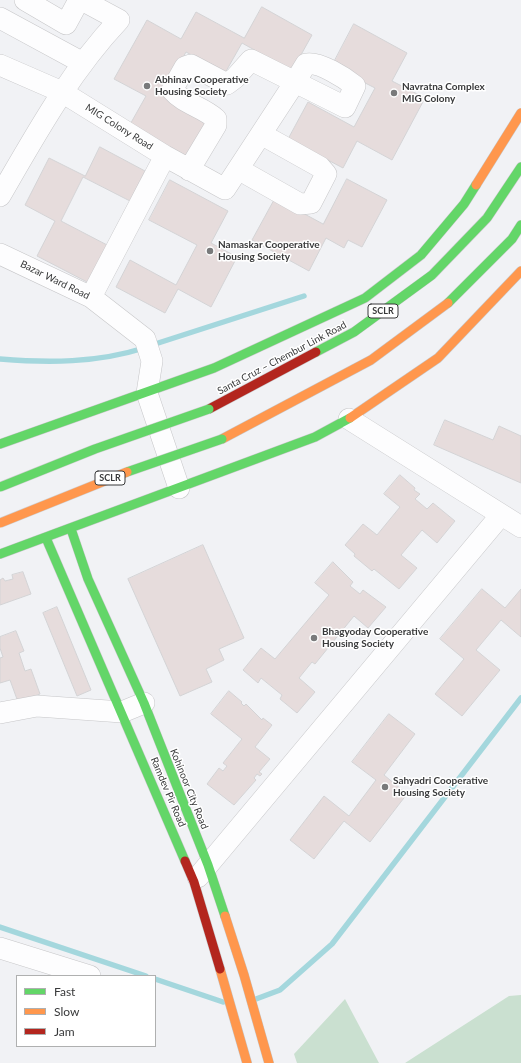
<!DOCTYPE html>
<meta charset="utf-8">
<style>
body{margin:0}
#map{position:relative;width:521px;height:1063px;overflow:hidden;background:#f1f2f5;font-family:Lato,sans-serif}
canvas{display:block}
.legend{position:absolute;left:16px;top:975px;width:140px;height:72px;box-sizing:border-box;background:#fff;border:1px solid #afb0b0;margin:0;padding:5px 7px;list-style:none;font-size:12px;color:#38393a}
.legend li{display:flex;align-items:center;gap:8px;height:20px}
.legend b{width:20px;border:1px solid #afb0b0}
</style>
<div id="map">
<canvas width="521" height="1063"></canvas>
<ul class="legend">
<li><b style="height:5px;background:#63d668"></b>Fast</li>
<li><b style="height:5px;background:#ff974d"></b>Slow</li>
<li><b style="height:5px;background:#b3261e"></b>Jam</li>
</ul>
</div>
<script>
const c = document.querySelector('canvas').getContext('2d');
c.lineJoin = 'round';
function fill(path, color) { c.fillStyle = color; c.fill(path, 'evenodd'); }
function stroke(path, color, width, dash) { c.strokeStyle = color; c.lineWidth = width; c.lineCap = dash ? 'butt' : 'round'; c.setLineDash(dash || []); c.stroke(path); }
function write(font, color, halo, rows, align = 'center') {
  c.font = font + ' Lato,sans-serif'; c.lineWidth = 3; c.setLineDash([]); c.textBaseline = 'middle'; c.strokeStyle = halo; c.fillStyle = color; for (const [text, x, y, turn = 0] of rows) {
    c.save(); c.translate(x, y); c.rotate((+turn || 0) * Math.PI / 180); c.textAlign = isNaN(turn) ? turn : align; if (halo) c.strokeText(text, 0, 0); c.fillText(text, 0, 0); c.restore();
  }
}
fill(new Path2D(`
 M521,995V1063H405L509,996Z
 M345,999L379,1063H297L294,1054Z`), '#cae0d0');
stroke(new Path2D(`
 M152,345L304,296
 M0,359C48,363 97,363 144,348
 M0,927L146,976
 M155,979L223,1002
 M256,999L280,990L332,944L521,698`), '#a4d7dd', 5.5);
const building = new Path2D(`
 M262,7L312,35L292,71L242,43L225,73L186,52L164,92L212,119L189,161L128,128L146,96L114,79L147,20L181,39L196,12L244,38Z
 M354,24L407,53L392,81L425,98L392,160L357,141L343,168L288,139L308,102L354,127L375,88L332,66Z
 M100,147L145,171L130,201L83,177L61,221L109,246L89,283L37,256L55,221L25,205L49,158L85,176Z
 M347,179L387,200L362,247L348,240L344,248L326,238L309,271L252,240L275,198L323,224Z
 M170,180L228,211L211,243L237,257L211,307L178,289L165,313L116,287L130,260L176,285L197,245L149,220Z
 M445,420L493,440L499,426L521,436V483L434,445Z
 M400,475L415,488L414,490L420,494L415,499L427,509L433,503L455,521L437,543L422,530L401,555L417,568L399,589L374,569L372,571L354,556L355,554L345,545L363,524L377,535L400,507L384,494Z
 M203,545L244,638L219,649L224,660L206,669L212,682L180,696L128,579Z
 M333,562L353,582L350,586L360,594L363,590L386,607L368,628L354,616L315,664L312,662L299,678L315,692L297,713L280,699L282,695L261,678L258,683L243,670L261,648L275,659L329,595L315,583Z
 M23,572L31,594L0,605V580L3,578L5,581L13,579L12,575Z
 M482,589L505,608L521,589V637L501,620L476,650L500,670L462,716L435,694L464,659L440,639Z
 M57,607L91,690L77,696L43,613Z
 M16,631L24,651L19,653L25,671L31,669L40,694L18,702L10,680L0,683V658L3,657L0,648V637Z
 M229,691L242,702L241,703L244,706L246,704L262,720L263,718L272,725L255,747L270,759L259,772L262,774L260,776L257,774L254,778L256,780L234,805L207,784L219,768L223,771L227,766L223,763L242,739L211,714Z
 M389,714L415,734L384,775L407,794L370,842L344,821L314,859L290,840L324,796L349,816L376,780L352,762Z`);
fill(building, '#e6dcdc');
stroke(building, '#d3d3d5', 1);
const street = new Path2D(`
 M25,0L66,24L79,0
 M0,18L83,63
 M0,65L62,92L165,156L91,297
 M165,156L225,189L295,82L345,107L355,86C345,78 319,61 306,64L295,82L251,60L235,78L227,84L191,65L185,67L172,90C184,104 203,107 216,119V125L189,170
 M238,169L300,204L311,203L326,174L320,167L261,134
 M0,196C36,134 70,72 119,20L82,0
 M0,254L91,297L145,339L152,361L147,393L179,488
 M349,419L521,527
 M0,713L37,706L122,712L144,703
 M198,877L501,515
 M0,948L90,976`);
const fast = new Path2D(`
 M448,303L512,239L521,225
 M316,352L354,332L432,275L487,218L521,167
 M0,444L214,368L365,298L421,255L464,204L476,185
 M71,529L88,579L144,703L208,865L225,916
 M46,538L185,861
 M0,554L315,437L350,418`);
const slow = new Path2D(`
 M476,185L521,113
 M350,418L438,358L521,271
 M222,439L371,360L448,303
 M225,916L244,975L269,1063
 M220,969L247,1063`);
const jam = new Path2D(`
 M209,409L316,352
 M185,861L194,882L220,969`);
stroke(street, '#c6c6c8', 22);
stroke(fast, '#c6c6c8', 10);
stroke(slow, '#c6c6c8', 10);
stroke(jam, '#c6c6c8', 10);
stroke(street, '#fdfdfe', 21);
stroke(fast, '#63d668', 9);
stroke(slow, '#ff974d', 9);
stroke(jam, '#b3261e', 9);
const fastBridge = new Path2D(`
 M127,472L222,439
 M0,487L95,449L209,409`);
const slowBridge = new Path2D(`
 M0,523L127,472`);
stroke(fastBridge, '#cfcfd0', 10, []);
stroke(slowBridge, '#cfcfd0', 10, []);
stroke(fastBridge, '#63d668', 9);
stroke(slowBridge, '#ff974d', 9);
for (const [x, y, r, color] of [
 [147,86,4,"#797a7b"],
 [394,93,4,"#797a7b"],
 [210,251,4,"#797a7b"],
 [314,638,4,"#797a7b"],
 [385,787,4,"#797a7b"]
]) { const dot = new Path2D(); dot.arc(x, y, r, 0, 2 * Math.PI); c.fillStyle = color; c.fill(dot); stroke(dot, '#fff', 1.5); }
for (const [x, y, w] of [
 [383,311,30],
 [110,478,30]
]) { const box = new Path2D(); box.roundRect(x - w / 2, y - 7, w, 14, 3); c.fillStyle = '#fff'; c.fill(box); stroke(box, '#38393a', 1); }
write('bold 9px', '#38393a', null, [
 ["SCLR",383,311],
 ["SCLR",110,478]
]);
write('bold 10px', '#38393a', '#fff', [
 ["Abhinav Cooperative",155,80],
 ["Housing Society",155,92],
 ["Navratna Complex",402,87],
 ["MIG Colony",402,99],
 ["Namaskar Cooperative",218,245],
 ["Housing Society",218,257],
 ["Bhagyoday Cooperative",322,632],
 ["Housing Society",322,644],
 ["Sahyadri Cooperative",393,781],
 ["Housing Society",393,793]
], 'left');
write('10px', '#38393a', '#fff', [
 ["MIG Colony Road",119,127,32],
 ["Bazar Ward Road",55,280,26],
 ["Santa Cruz – Chembur Link Road",282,358,-28],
 ["Kohinoor City Road",189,789,68],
 ["Ramdev Pir Road",168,792,67]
]);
</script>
